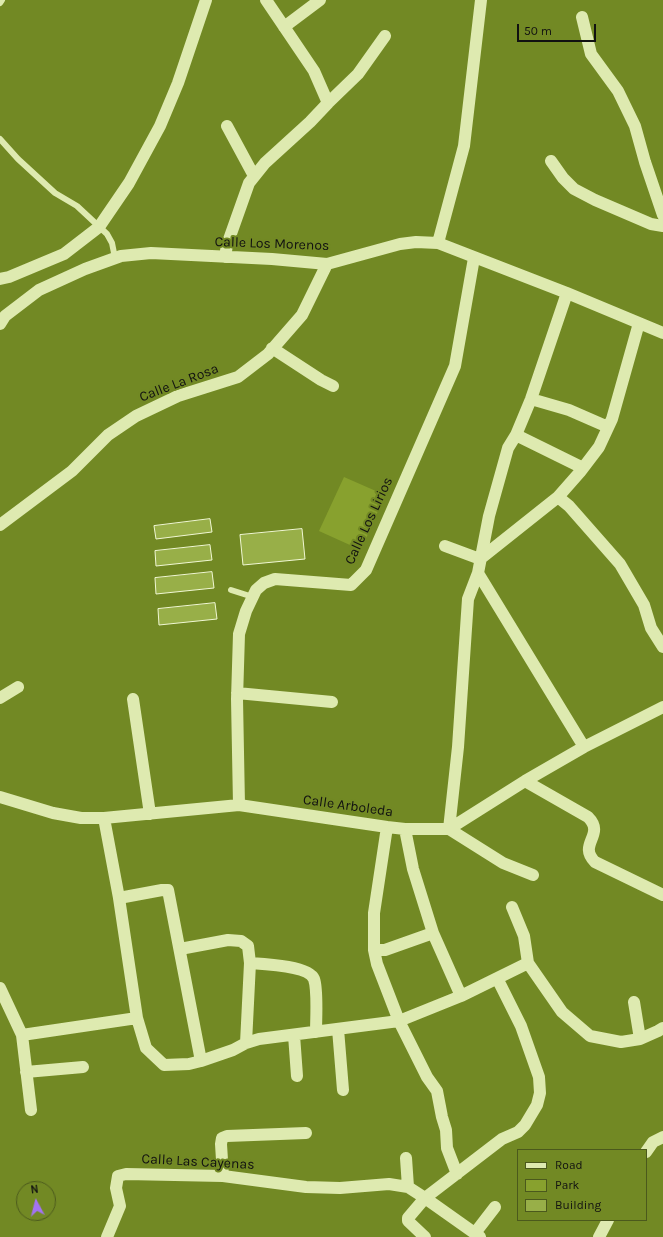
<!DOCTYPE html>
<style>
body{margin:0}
#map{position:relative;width:663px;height:1237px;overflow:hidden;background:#728924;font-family:Karla,sans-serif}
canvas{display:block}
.legend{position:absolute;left:517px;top:1149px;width:130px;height:72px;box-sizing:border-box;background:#728924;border:1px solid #4b591c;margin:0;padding:5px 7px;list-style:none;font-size:12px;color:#111}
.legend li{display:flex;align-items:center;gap:8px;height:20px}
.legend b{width:20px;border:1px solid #4b591c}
.north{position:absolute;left:16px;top:1181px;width:40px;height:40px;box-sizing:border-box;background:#728924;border:1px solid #4b591c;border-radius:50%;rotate:353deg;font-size:11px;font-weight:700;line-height:16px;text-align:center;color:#111}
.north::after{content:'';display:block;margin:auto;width:14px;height:18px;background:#a373f4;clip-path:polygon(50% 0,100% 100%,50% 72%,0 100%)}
.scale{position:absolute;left:517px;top:24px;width:79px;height:18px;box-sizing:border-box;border:2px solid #111;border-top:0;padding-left:5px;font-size:12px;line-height:14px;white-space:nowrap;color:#111;-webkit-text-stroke:3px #728924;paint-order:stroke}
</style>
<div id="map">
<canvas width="663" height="1237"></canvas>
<ul class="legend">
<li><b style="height:5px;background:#deeab0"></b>Road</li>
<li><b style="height:11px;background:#88a12e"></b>Park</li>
<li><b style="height:11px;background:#98af48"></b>Building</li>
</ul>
<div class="north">N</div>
<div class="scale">50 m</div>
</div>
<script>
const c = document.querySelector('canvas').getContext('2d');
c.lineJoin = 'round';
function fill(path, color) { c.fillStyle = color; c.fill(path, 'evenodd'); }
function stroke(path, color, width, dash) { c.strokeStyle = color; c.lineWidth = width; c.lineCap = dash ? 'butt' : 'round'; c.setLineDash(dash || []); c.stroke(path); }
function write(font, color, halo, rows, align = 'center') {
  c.font = font + ' Karla,sans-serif'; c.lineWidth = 4; c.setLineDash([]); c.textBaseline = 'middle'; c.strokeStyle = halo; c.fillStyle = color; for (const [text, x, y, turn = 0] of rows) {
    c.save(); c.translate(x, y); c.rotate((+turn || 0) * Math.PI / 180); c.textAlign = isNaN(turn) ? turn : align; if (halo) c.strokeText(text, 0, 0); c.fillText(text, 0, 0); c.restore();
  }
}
fill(new Path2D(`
 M344,477L385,495L361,550L319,531Z`), '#88a12e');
const building = new Path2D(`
 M210,519L212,532L156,539L154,526Z
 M302,529L305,559L243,565L240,535Z
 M210,545L212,560L156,566L155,551Z
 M212,572L214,588L156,594L155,578Z
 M215,603L217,619L159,625L158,609Z`);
fill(building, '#98af48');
stroke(building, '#f0f7d4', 1);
stroke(new Path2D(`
 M0,3L2,0
 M0,139L18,159L55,193L77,206L107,234L112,243L115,258
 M231,590L253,597`), '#deeab0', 6);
stroke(new Path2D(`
 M582,17L591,54L618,91L635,126L645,162L663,215
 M284,27L320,0
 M328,103L358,74L385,36
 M227,126L254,176
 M551,161L563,178L574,189L595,200L651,224L663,226
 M438,243L464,146L481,0
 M225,257L227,245L249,183L265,163L310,122L328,103L314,71L266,0
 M0,279L9,277L64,254L99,227L129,183L160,126L178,83L206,0
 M0,324L5,316L39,290L85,269L121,256L151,253L272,259L327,264L400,244L416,242L438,243L567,293L663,333
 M272,348L321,380L333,386
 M531,399L569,410L608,427
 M516,435L583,468
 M558,497L569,506L620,564L644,605L651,628L663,647
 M0,525L72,471L108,435L136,416L178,396L238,377L268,354L302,315L327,264
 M445,546L480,559L558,497L580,472L599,447L612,419L639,323
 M478,573L584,747
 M237,693L332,702
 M0,698L18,687
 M133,699L150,814
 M525,781L588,817C606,835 577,844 595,862L663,895
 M0,797L53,813L81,818H104L239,805L387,827L405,829H449L525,781L584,747L663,707
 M239,805L237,699L239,634L246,611L256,590L264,583L275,579L351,585L366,570L455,366L474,258
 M104,818L119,898L137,1018L146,1048L164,1065L189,1064L201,1061L233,1050L246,1043L259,1039L399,1021L461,996L528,963
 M387,827L374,913V950L377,964L399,1021L427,1077L437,1091L442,1117L446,1130L447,1148L457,1174
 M405,829L413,869L433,933L461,996
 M449,829L458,747L468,599L478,573L489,516L508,448L516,435L531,399L567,293
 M449,829L503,863L533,875
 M119,898L162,890H168L201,1061
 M512,907L524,936L528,963L562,1012L590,1036L621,1042L640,1039L658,1031L663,1028
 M180,949L228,940L241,941L248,946L250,963L246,1043
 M374,950H385L433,933
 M250,963C264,964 309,966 314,979C318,990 316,1019 316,1032
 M0,988L22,1035L31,1110
 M634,1002L640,1039
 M338,1029L343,1090
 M22,1035L137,1018
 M294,1035L297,1076
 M26,1072L83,1067
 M646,1152L653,1142L663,1137
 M406,1158L408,1187
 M223,1176L221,1144L222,1138L227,1136L306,1133
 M475,1233L495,1207
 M107,1237L120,1206L116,1188L118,1176L126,1174L223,1176L306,1187L340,1188L389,1184L408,1187L425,1198L480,1237
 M425,1237L408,1221V1218L425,1198L502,1139L518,1132L525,1125L537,1105L540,1093L539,1077L521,1026L497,978
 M599,1237L608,1220`), '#deeab0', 12);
write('14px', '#111', '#728924', [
 ["Calle Los Morenos",272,244,2],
 ["Calle La Rosa",179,383,-21],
 ["Calle Los Lirios",369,521,-65],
 ["Calle Arboleda",348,806,8],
 ["Calle Las Cayenas",198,1162,3]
]);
</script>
